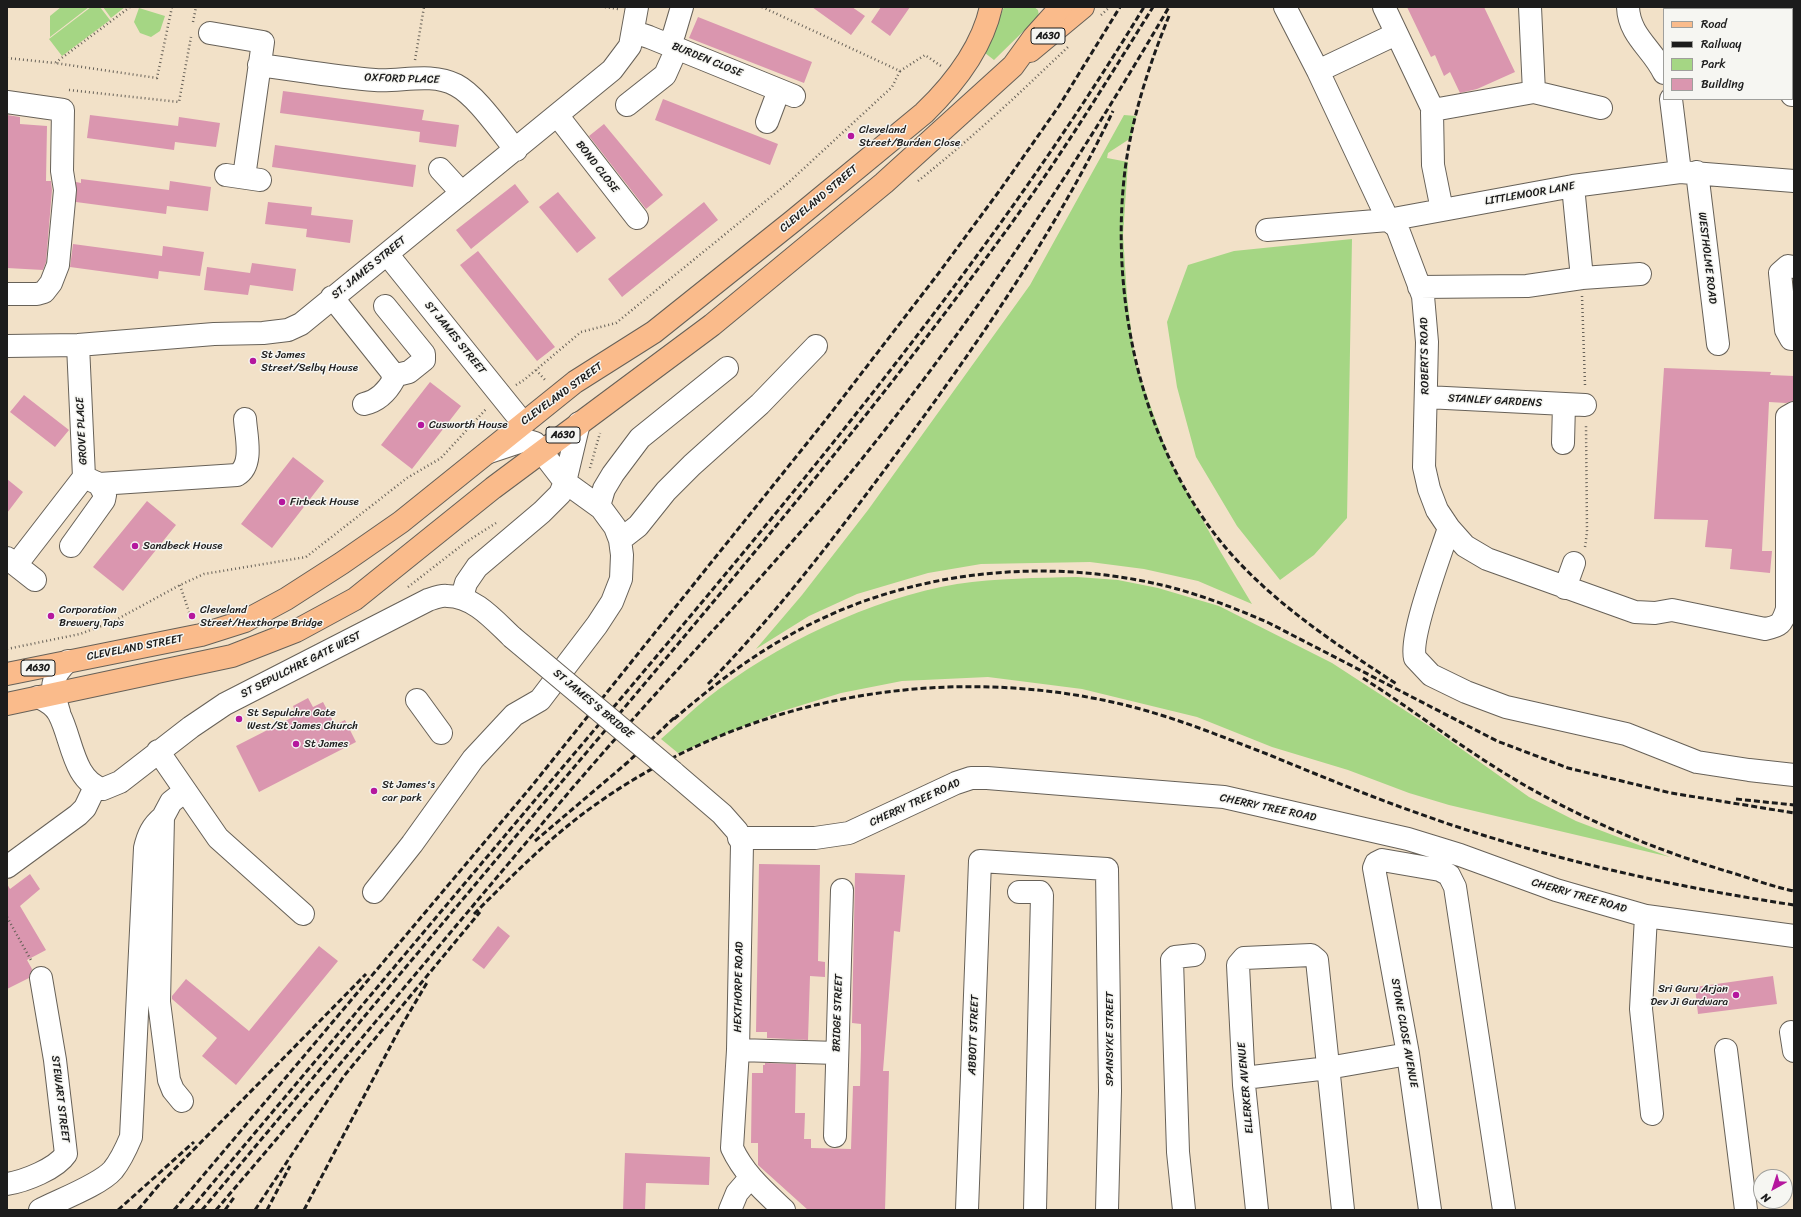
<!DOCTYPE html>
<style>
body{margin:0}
#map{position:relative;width:1801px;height:1217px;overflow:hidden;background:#f2e1c8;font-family:Sriracha,sans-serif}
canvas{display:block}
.frame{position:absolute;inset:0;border:8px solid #1c1c1c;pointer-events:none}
.legend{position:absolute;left:1663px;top:8px;width:130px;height:92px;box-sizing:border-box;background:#f6f6f2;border:1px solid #9f9f9c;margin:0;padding:5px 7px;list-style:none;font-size:12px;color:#1c1c1c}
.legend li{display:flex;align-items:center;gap:8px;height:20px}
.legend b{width:20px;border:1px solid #9f9f9c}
.north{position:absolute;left:1753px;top:1169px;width:40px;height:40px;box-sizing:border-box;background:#f6f6f2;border:1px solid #9f9f9c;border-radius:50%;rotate:219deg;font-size:11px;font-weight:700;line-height:16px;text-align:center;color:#1c1c1c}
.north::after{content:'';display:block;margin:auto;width:14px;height:18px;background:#b5179e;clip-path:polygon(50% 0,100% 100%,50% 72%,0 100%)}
</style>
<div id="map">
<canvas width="1801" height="1217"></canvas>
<div class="frame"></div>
<ul class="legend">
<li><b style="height:5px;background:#fabb8b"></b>Road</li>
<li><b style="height:5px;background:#1c1c1c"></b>Railway</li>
<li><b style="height:11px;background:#a5d684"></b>Park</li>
<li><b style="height:11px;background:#da96af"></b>Building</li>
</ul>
<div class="north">N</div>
</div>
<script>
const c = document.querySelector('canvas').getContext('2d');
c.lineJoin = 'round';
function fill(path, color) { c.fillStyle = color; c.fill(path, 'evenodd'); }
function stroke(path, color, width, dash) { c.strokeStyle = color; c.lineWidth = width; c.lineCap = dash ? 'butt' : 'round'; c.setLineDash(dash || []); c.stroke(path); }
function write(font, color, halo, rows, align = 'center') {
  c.font = font + ' Sriracha,sans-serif'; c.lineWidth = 3; c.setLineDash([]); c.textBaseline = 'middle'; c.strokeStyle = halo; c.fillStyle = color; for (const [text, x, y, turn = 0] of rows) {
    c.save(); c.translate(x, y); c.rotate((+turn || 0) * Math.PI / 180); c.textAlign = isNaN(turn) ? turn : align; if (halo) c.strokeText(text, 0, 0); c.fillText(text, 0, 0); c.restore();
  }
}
fill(new Path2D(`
 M61,7H89L50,37V16Z
 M91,7H100L110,20L62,56L49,39Z
 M103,7H125L111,18Z
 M1004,7H1034L1038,10L1039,16L994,60L985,53Z
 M139,8L165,16L160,31L151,37L140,33L134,22Z
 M1124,115L1136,116L1131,138L1108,153L1107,158L1128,162L1123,235L1127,297L1135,362L1170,461L1217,546L1252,604L1198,581L1144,569L1090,562L981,564L928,573L857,594L809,616L756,649L802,595L868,510L1030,285Z
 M1352,239L1347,518L1314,555L1280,580L1237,526L1196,457L1177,387L1167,322L1188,265L1234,251Z
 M1077,577L1118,580L1158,588L1219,606L1332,663L1432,728L1529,797L1576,821L1670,857L1449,805L1409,793L1348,770L1272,747L1197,717L1082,689L988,677L902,681L841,693L776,713L678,753L661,739C676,726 691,711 706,699C774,645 872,598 957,584C997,578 1037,578 1077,577Z`), '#a5d684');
fill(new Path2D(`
 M812,7H852L865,16L851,35Z
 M881,7H910L890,36L871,22Z
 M1407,7H1484L1515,72L1477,89L1460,93L1450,72L1444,76L1435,55L1431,57Z
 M698,17L812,62L804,83L689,38Z
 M283,91L424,110L422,120L459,125L456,147L419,142L420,132L280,113Z
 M663,99L778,144L770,165L655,120Z
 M7,115L20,117V124L47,126L46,181H51L52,190L46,262L43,270L7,268Z
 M90,115L178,126L179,117L220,123L216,147L175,142L174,150L87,138Z
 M604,124L663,195L646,209L589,136Z
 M275,145L416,165L413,187L272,167Z
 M81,179L169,190L170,181L211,187L208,211L167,206L166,214L76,202V182L81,183Z
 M515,184L529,202L471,249L456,230Z
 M558,192L596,238L577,253L539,207Z
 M268,202L312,207L311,215L353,220L350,243L306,237L307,229L265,224Z
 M704,202L718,220L622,297L608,279Z
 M73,244L162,256L163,246L204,252L200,276L159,271L158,279L70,267Z
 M478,251L555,347L537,361L460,265Z
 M252,263L296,269L293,291L250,285L248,295L204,290L207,267L250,273Z
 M1664,368L1771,372L1770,375L1794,376V401L1786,403L1769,402L1762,551H1772L1770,573L1730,569L1732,549L1705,547L1708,520L1654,519Z
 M430,382L461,406L412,469L381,445Z
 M24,395L69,430L55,447L10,412Z
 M293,457L324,481L272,548L241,524Z
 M7,479L23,492L7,513Z
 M147,501L176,525L123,591L93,567Z
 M308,698L313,707L323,702L335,725L345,720L356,742L259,792L236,746L297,715L293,706Z
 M759,864L820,865L818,961L825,962V977L810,976L808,1040L767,1038V1032H756Z
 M855,873L905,875L900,932L894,931L883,1071H889L885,1210H808L758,1165V1143H751L752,1073H763V1065H765V1063L796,1064L795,1113H805L804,1139H811V1148L851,1149L853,1086H860L861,1049V1024L852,1023Z
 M30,874L40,889L20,906L46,950L27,960L32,969L29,978L7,989V884L10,889Z
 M498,926L510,936L484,969L472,960Z
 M319,946L338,961L236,1085L202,1056L217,1038L172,999V996L186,979L249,1031Z
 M1773,976L1777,1004L1698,1014L1695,987Z
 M625,1153L710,1157L709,1185L646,1183L645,1210H623Z`), '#da96af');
const minor = new Path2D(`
 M1285,7L1318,71L1388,220L1397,227L1423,296L1427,342L1424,467L1429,489L1437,510L1449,528L1465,546L1487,559L1635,612L1655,613L1672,610L1765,629C1780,626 1782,624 1787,609V417L1794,413
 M1384,7L1433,110
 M1530,7L1534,92
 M1628,7C1629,36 1653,49 1664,73
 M1724,7V9
 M634,32L649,37L794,96
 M210,33L263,42L244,177
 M668,45L674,34L682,7
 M259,65C298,70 336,77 375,80C401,82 431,72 456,85C477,96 500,131 516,150
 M1318,71L1396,34
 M1792,95H1794
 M1671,99L1680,172
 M7,102L63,110L62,171L65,190L58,265L51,283L44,292L37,294H7
 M627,105L665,75L677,48
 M557,115L637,218
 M767,122L779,90
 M440,169L462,193
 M1697,172L1718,344
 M226,175L260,180
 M1573,186L1582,278
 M1442,210L1433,165L1432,112L1433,110L1534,92L1601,108
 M1267,230L1388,220L1573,186L1680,172L1794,181
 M387,254L523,423
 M1794,267L1788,266L1780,273L1786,330L1791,339H1794
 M1419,287L1527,286L1582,278L1640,274
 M332,297L391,371L394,379C387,392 378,401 364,404
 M385,306L424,354V360L409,372L393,376
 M7,346L78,345L214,334L263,333L288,330L301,324L612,70L630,46L637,7
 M1426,397L1585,405
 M1563,443L1564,404
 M84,477L99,484L237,475C254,465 246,436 245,419
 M599,506L604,489L613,474L640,438L727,368
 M1449,528C1441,553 1409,636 1415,658L1431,675L1466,692L1506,707L1626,734L1697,762L1749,770L1794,775
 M620,540L638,526L666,491L692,465L760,404L816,346
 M71,546L104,500L105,495L99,484
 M7,558L35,580
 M16,565L84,477L78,345
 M1565,588L1574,563
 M462,597L466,583L477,567L542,512L560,494L565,482L535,443L525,440L489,452
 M38,697C47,701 55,706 59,714C72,738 73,781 103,789L120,782L191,727L225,704L428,600C434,598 441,595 447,596C474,596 494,620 512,637
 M417,700L441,733
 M59,712C52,689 48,679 68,661
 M158,751L218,838L303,914
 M673,772L722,814L737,831L742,844L738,1050L732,1148C744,1174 764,1191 784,1210
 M739,838H815L849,833L956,783L971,778H987L1224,797L1408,839L1460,855L1556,890L1646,916L1794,936
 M7,867L78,815L85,808L95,787
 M374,892L412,844L473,759L514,715L540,700L597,625L612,602L621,579L622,555L620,540L615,527L601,508L565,482L579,423
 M1019,892H1040L1042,895L1035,1210
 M1646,916L1641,1009L1652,1114
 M1791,1032L1794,1051
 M738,1050L837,1053
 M1726,1050L1746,1210
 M1244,1078L1328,1068L1408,1054
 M182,1101L173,1090L169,1080L159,1002L163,817L171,802L185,791
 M835,1136L842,890
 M7,1184C25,1181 56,1169 66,1154L55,1060L41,978
 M40,1210C59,1200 100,1185 113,1170C121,1160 126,1149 131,1137L145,848C148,835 152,826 163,817
 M730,1210L737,1193L750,1178
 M967,1210L980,861L1107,869L1110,1091L1107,1210
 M1184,1210L1178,1152L1172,960L1175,957L1194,955
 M1257,1210L1244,1085L1238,965L1244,958L1311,955L1317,960L1343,1210
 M1430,1210L1408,1054L1374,868L1376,863L1382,860L1440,870L1449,875L1455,887L1504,1210`);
const major = new Path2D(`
 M1030,51L1083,7`);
const highway = new Path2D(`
 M7,674L201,635L245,621L286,599L342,563L401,522L575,382L654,332L793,221L924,113C954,84 982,48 991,7
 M7,704L232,656L296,631L355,599L493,488L712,325L884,183L1013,66L1034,37L1061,7`);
stroke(minor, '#676158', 24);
stroke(major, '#676158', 24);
stroke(highway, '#676158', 24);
stroke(new Path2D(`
 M130,7L55,63L157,78L172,7
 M605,7L618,9
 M762,7L900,71L925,55L941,66
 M1101,15L1110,7
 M193,22L196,7
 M7,58L55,63
 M415,60L424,7
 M69,90L179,102L191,37
 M918,181C971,139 1020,93 1069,46
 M1582,296L1585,385
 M536,370L546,381
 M516,385L524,380L581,332L616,323L788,183L892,87L900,71
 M590,468L600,433
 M1585,547L1587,532L1586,424
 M180,585L189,612
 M408,587L466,542L496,523
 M7,649L80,634L112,622L180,585L204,574L306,557L407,478L441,458L487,408
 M7,917L32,962`), '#676158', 2.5, [1, 3]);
stroke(minor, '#fff', 22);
stroke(major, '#fabb8b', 22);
stroke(highway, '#fabb8b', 22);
stroke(new Path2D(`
 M1169,16C1149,65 1132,117 1125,170C1109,301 1143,455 1232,555C1280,608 1339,646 1398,685
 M1363,678C1410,708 1454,742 1501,771C1573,816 1654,850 1736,874C1755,880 1774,887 1794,891
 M708,684C783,607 847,521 911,434C985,333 1059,225 1113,111
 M674,719C709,689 743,662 783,639C897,572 1038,555 1166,586C1201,595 1235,608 1269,623L1497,741L1568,768L1671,793L1794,813
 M1736,799L1794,805
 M535,841L628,762L677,715
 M474,914C512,876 551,836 595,805C749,695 950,660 1133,707C1179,719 1223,737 1267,754C1318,775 1369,796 1420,814C1540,857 1668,886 1794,905
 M118,1210L194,1142
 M138,1210L158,1186L366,974
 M174,1210L531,787L824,422L938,274L1000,190L1059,106L1120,7
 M190,1210C334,1039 478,867 623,696C809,476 994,254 1144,7
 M202,1210C339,1047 476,883 614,720C760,547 905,374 1036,189C1077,130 1115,68 1153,7
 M216,1210C337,1069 455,926 575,785C669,676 770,572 861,460C976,317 1077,165 1169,7
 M225,1210L235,1196
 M255,1210L344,1076L480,912
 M267,1210L290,1166
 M304,1210L399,1030L428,981`), '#1c1c1c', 3, [6, 3]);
const minorBridge = new Path2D(`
 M512,637L673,772`);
stroke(minorBridge, '#676158', 24, []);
stroke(minorBridge, '#fff', 22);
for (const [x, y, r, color] of [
 [851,136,4,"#b5179e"],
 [253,361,4,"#b5179e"],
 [421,425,4,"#b5179e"],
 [282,502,4,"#b5179e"],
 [135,546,4,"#b5179e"],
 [51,616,4,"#b5179e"],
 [192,616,4,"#b5179e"],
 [239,719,4,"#b5179e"],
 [296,744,4,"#b5179e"],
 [374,791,4,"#b5179e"],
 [1736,995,4,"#b5179e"]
]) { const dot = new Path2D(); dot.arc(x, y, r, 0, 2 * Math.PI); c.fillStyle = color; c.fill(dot); stroke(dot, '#f6f6f2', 1.5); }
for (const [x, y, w] of [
 [1048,36,34],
 [563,435,34],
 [38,668,34]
]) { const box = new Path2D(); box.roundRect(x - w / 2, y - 8, w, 16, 3); c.fillStyle = '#f6f6f2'; c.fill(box); stroke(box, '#1c1c1c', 1); }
write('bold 10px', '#1c1c1c', null, [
 ["A630",1048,36],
 ["A630",563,435],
 ["A630",38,668]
]);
write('11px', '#1c1c1c', '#f6f6f2', [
 ["BURDEN CLOSE",707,60,22],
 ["OXFORD PLACE",402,79,2],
 ["BOND CLOSE",597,167,52],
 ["LITTLEMOOR LANE",1530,194,-10],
 ["CLEVELAND STREET",819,199,-40],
 ["WESTHOLME ROAD",1707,258,83],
 ["ST. JAMES STREET",369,268,-39],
 ["ST JAMES STREET",455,338,51],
 ["ROBERTS ROAD",1425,356,-91],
 ["CLEVELAND STREET",562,394,-36],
 ["STANLEY GARDENS",1495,401,3],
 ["GROVE PLACE",82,431,-93],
 ["CLEVELAND STREET",135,648,-11],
 ["ST SEPULCHRE GATE WEST",301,665,-27],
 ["ST JAMES'S BRIDGE",593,704,40],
 ["CHERRY TREE ROAD",915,803,-25],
 ["CHERRY TREE ROAD",1268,808,12],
 ["CHERRY TREE ROAD",1579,896,16],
 ["HEXTHORPE ROAD",739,987,-89],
 ["BRIDGE STREET",838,1013,-88],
 ["STONE CLOSE AVENUE",1404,1033,80],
 ["ABBOTT STREET",974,1035,-88],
 ["SPANSYKE STREET",1110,1039,-90],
 ["ELLERKER AVENUE",1246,1088,-95],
 ["STEWART STREET",60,1099,83]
]);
write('11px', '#1c1c1c', '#f6f6f2', [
 ["Cleveland",859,130],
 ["Street/Burden Close",859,143],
 ["St James",261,355],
 ["Street/Selby House",261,368],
 ["Cusworth House",429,425],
 ["Firbeck House",290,502],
 ["Sandbeck House",143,546],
 ["Corporation",59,610],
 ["Brewery Taps",59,623],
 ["Cleveland",200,610],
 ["Street/Hexthorpe Bridge",200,623],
 ["St Sepulchre Gate",247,713],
 ["West/St James Church",247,726],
 ["St James",304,744],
 ["St James's",382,785],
 ["car park",382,798],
 ["Sri Guru Arjan",1728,989,"right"],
 ["Dev Ji Gurdwara",1728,1002,"right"]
], 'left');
</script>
